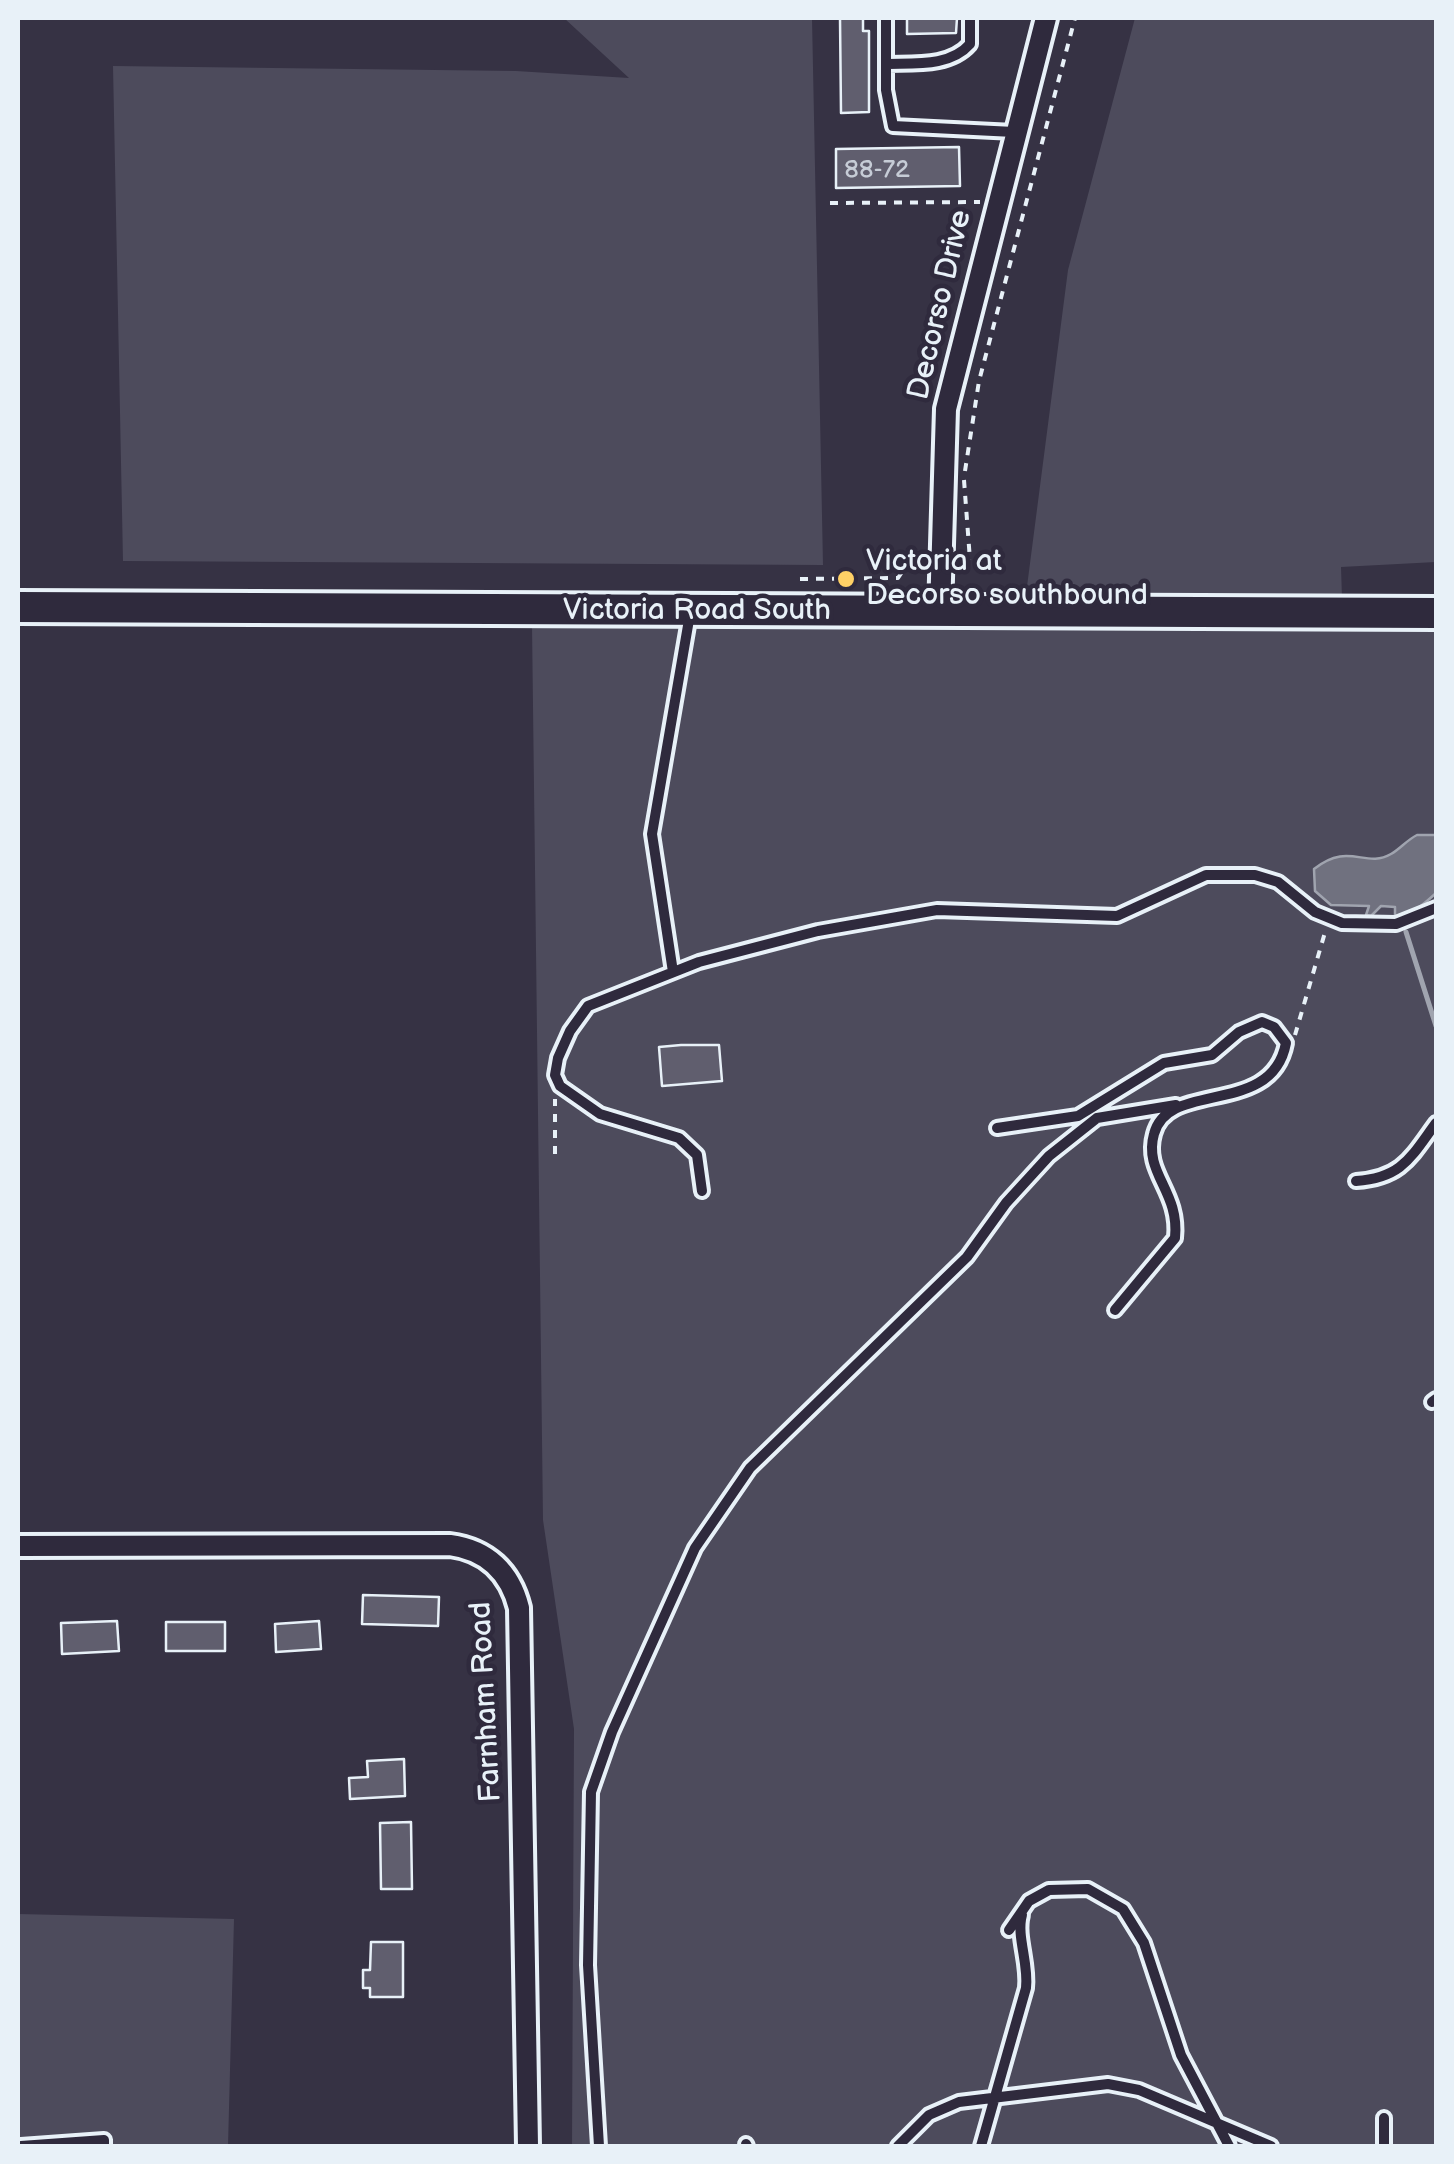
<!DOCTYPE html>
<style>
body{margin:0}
#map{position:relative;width:1454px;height:2164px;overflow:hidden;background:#363244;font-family:"Balsamiq Sans",sans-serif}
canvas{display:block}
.frame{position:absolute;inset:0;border:20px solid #e8f1f8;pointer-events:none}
</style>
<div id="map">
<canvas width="1454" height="2164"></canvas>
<div class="frame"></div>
</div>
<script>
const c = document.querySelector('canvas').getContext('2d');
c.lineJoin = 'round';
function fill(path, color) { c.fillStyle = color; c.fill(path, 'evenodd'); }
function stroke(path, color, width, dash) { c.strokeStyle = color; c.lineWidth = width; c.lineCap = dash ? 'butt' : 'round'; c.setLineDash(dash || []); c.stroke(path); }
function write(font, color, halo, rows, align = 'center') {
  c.font = font + ' "Balsamiq Sans",sans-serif'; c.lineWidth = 9; c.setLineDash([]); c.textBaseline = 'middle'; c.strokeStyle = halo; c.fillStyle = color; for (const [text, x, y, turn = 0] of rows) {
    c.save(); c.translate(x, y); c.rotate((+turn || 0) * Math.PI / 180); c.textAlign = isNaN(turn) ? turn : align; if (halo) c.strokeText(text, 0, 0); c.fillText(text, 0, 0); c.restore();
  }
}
fill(new Path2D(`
 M564,18H812L823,565L123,561L113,66L516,71L629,78Z
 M1135,18H1436V562L1341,567L1343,629L1436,630V2146H572L574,1729L543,1520L532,625H1022L1068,270Z
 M18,1914L234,1919L228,2146H18Z`), '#4d4b5c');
const water = new Path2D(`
 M1417,835H1436V893C1425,903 1410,917 1395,916V907L1381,906L1371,916L1366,915L1369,906L1331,905L1315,891L1314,869C1349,841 1365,869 1391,854C1400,849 1407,840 1417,835Z`);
fill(water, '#70717f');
stroke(water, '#a0a4af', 2.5);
stroke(new Path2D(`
 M1406,932L1436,1026`), '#a0a4af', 5);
const building = new Path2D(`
 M840,18H863V31H869V112L841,113Z
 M907,18H957L956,33L907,34Z
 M959,147L960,186L836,188V149Z
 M681,1045H719L722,1081L662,1086L659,1047Z
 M363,1595L439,1597L438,1626L362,1624Z
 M117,1621L119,1651L62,1654L61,1623Z
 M319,1621L321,1649L276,1652L275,1624Z
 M166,1622H225V1651H166Z
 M404,1759L405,1796L350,1799L349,1778L368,1777L367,1761Z
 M411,1822L412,1889H381L380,1823Z
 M371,1942H403V1997H370V1988H363V1970H370Z`);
fill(building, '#605e6e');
stroke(building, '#e8f1f8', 2.5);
const service = new Path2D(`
 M886,18V90L893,126L1014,132
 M886,64C914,63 950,67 970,44V18
 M673,972L652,834L690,614
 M997,1128L1078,1116L1164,1063L1212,1055L1239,1032L1262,1022L1274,1027L1286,1043C1272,1118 1168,1079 1154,1134C1143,1173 1180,1191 1175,1238L1115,1310
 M1356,1181C1402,1178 1411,1157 1436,1123
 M702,1191L697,1155L679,1138L600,1114L560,1086L555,1075L558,1058L570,1031L588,1006L699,962L818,931L937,910L1117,916L1206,875H1255L1278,882L1315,912L1342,923L1396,924L1436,908
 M1432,1402L1436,1399
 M1009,1930L1029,1901L1049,1890L1088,1889L1123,1909L1144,1943L1181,2055L1229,2146
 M1384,2118V2146
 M746,2144L747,2146
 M21,2146L104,2140V2146
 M599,2146L588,1965L591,1792L612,1732L695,1548L750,1468L967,1257L1006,1203L1049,1156L1097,1118L1176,1105
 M898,2146L929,2115L959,2102L1108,2084L1139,2090L1271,2146
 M981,2146L1026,1988C1029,1963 1016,1936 1022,1915`);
const minor = new Path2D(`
 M940,612L946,409L1046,18
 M18,1546L450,1545C487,1550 510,1572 519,1608L528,2146`);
const secondary = new Path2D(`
 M18,607L1436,613`);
stroke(service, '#e8f1f8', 18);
stroke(minor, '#e8f1f8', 28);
stroke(secondary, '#e8f1f8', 38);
stroke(new Path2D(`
 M830,203L980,202
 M965,471L979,381L1075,18
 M964,480L970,560
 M800,579L898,578L910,560H924
 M1295,1035L1326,929
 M555,1154V1099`), '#e8f1f8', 4, [8, 8]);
stroke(service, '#2f2a3d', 10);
stroke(minor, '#2f2a3d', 20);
stroke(secondary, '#2f2a3d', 30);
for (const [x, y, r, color] of [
 [846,579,10,"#ffd166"]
]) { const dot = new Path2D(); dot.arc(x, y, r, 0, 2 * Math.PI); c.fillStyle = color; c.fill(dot); stroke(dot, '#2f2a3d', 4); }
write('25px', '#c6ccd6', null, [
 ["88-72",877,171]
]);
write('30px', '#e8f1f8', '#2f2a3d', [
 ["Decorso Drive",941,305,-77],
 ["Victoria Road South",697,611],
 ["Farnham Road",487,1702,-93]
]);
write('30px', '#e8f1f8', '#2f2a3d', [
 ["Victoria at",866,562],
 ["Decorso southbound",866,596]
], 'left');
</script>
